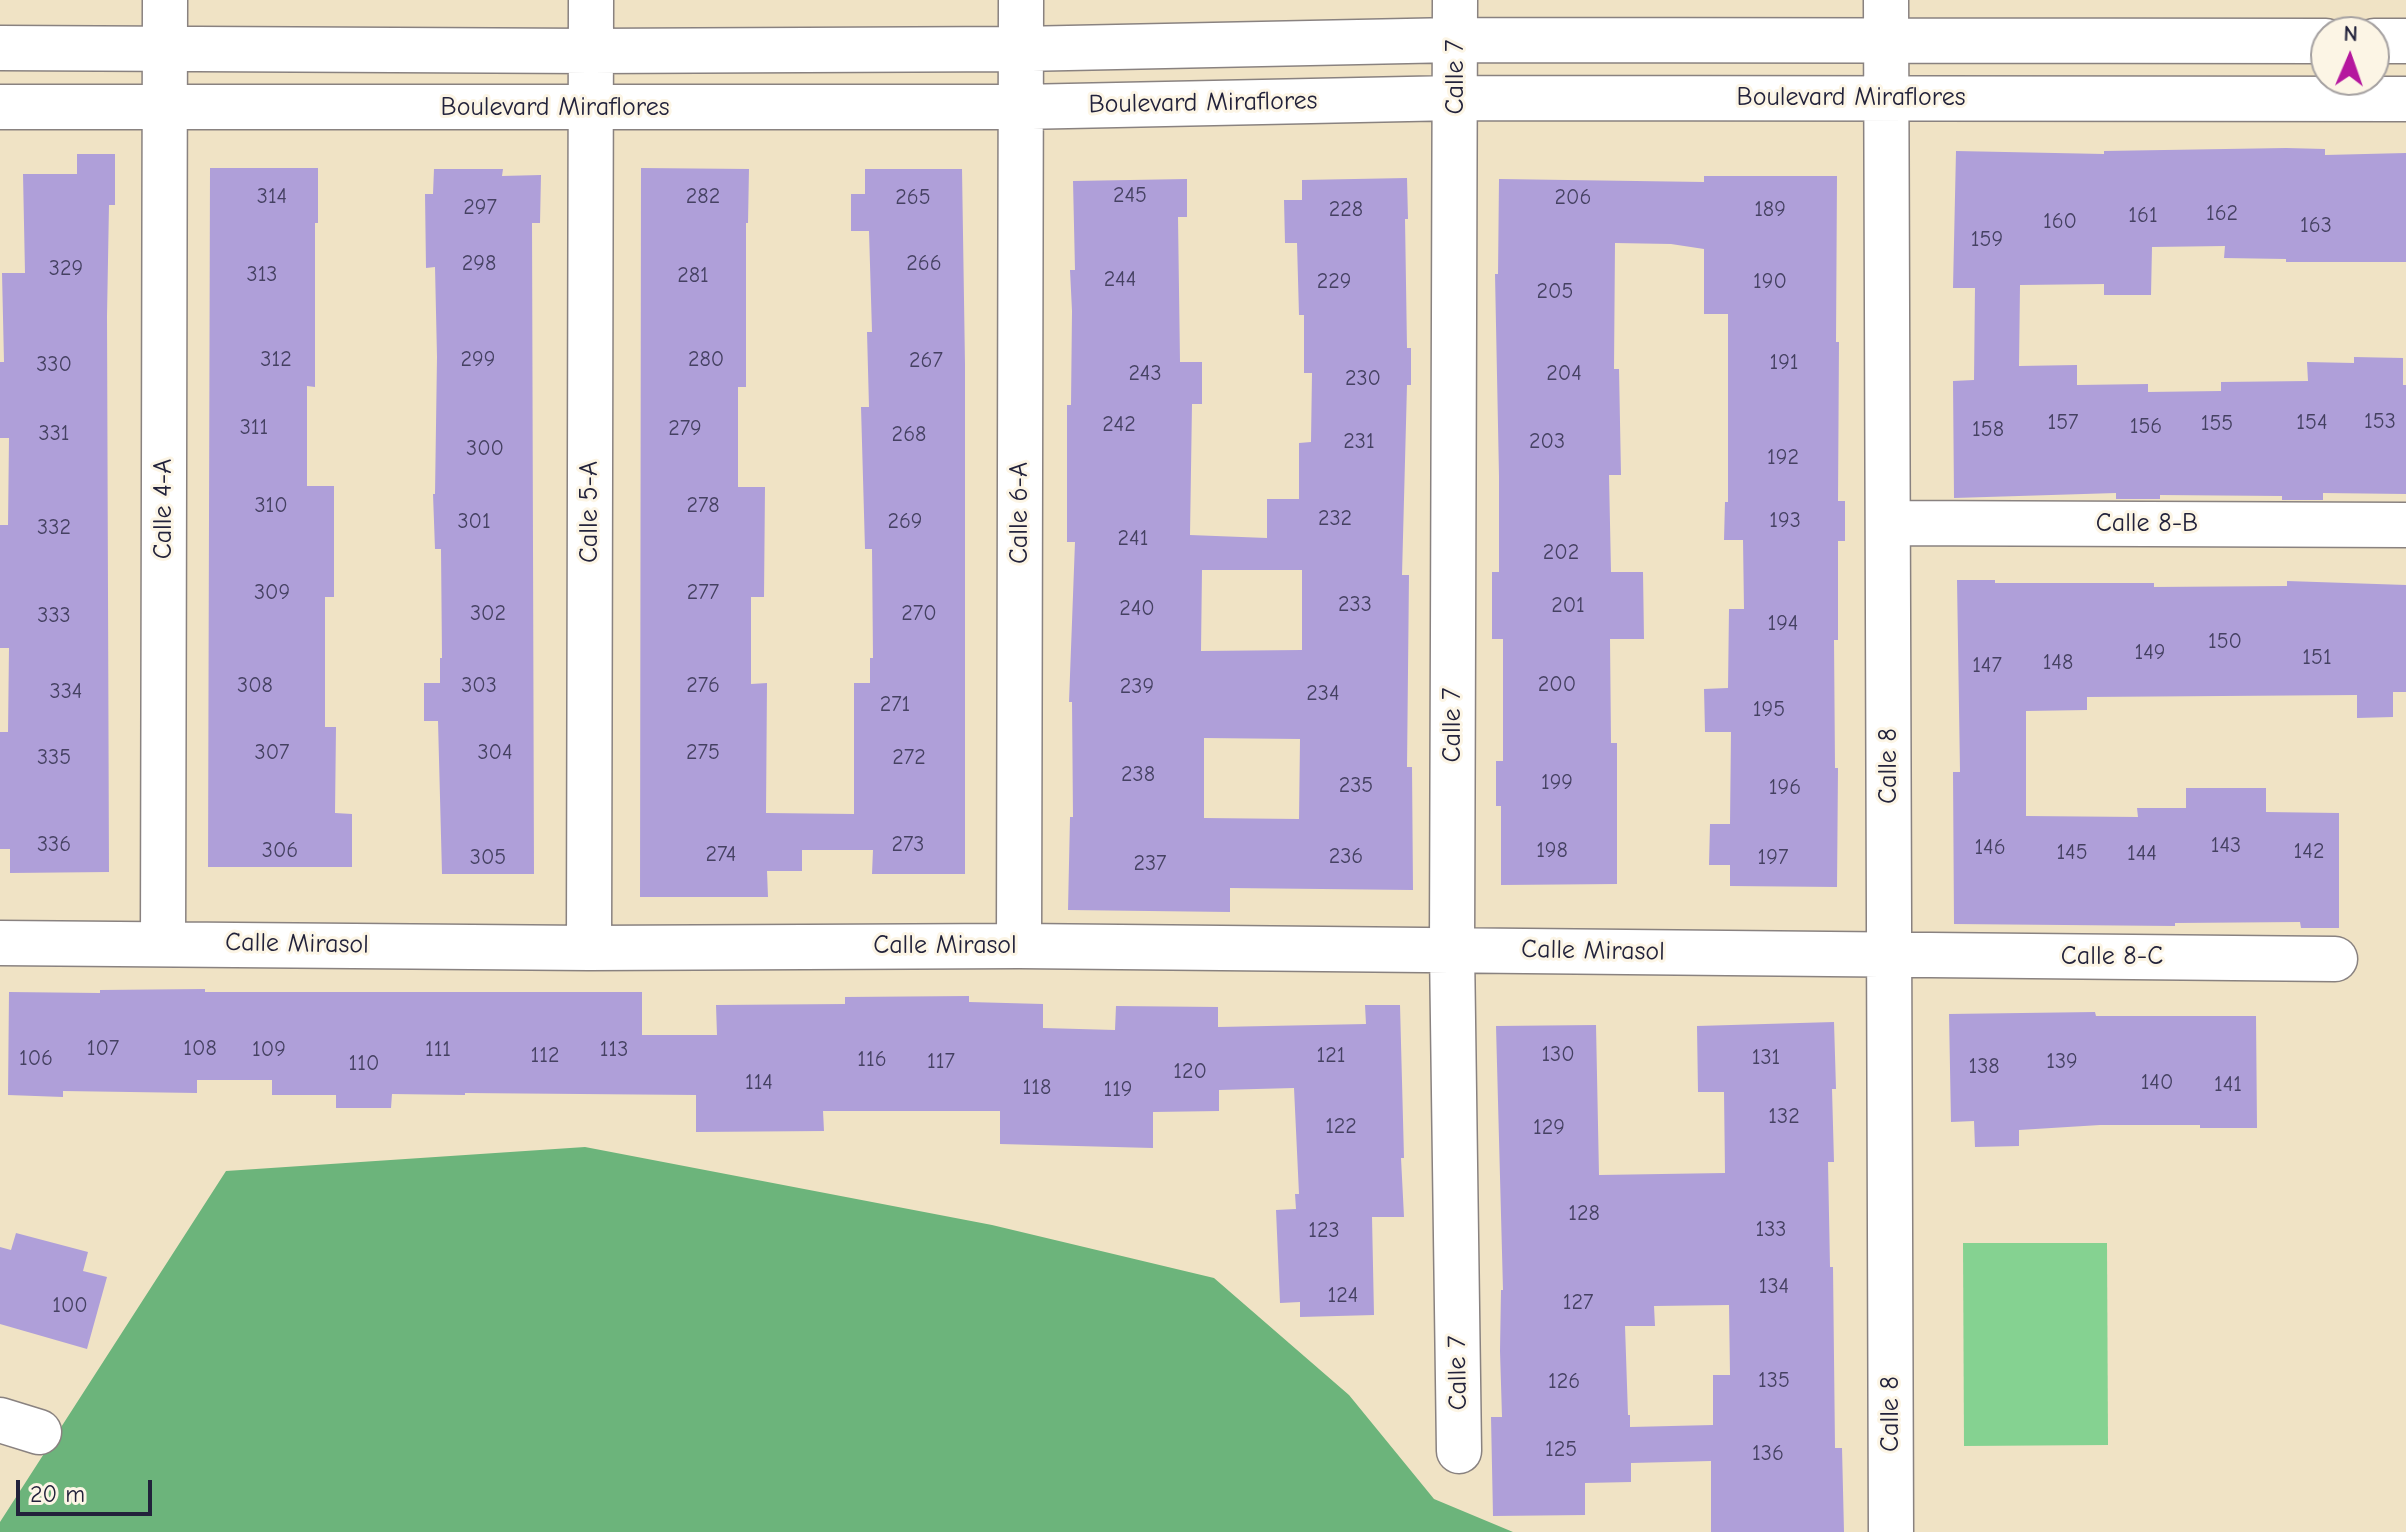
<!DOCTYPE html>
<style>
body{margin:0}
#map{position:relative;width:2406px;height:1532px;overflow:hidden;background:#f0e3c5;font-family:"Comic Neue",sans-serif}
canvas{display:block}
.north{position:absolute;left:2310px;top:16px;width:80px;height:80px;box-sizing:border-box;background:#fcf5e5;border:2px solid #a5a1a1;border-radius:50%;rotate:2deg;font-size:22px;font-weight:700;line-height:32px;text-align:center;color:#22223b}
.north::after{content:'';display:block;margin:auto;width:28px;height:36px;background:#b5179e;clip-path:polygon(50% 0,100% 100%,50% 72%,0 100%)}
.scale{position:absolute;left:16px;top:1480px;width:136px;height:36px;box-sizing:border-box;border:4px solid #22223b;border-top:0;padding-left:10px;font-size:24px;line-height:28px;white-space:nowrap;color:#22223b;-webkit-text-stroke:6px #fcf5e5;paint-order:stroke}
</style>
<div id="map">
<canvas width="2406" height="1532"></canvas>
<div class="north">N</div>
<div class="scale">20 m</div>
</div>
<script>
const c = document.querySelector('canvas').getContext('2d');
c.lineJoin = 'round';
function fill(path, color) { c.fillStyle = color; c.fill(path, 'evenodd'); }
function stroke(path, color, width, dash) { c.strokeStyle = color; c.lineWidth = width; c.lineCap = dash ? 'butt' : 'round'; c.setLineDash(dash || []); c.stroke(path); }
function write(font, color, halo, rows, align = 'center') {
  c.font = font + ' "Comic Neue",sans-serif'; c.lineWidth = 6; c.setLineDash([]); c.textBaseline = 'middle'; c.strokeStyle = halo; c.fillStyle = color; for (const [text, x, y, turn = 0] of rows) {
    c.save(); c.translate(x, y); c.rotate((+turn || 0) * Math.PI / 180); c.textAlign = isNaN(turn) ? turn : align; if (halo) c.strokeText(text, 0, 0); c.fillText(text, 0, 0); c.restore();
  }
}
fill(new Path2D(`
 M1963,1243H2107L2108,1445L1964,1446Z`), '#85d291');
fill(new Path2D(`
 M585,1147L992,1225L1214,1278L1349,1395L1434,1499L1513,1532H0V1522L226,1171Z`), '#6cb47b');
fill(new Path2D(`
 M2286,148L2325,149V155L2406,153V262H2286V259L2224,258L2225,246L2152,247L2151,295H2104V284L2020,285L2019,366L2077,365V385L2148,384V392L2221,391V382L2308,381L2307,362L2354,363V357L2403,358V385H2406V494L2323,493V500H2282V496L2160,495V499H2116V493L1954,498L1953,381L1974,380L1975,288H1953L1956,151L2104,154V151Z
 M77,154H115V205H109L107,316L109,872L10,873V849H0V732H8L9,648H0V525H8L9,438H0V362H4L2,273H25L23,174H77Z
 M210,168H318V223H315V387L307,386V486H334V597H325V727H336L335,813L352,814V867H208Z
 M641,168L749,169L748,223H746V387H738V487H765L764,597H751V684L767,683L766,813L854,814V683H870V658H873L872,549H865L861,407H869L867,332H872L869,231H851V194H865V169H962L965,365V874H872L873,850H802V871H767L768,897H640Z
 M434,169H503L502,176L541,175L540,223H532L534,874H442L438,721H424V683H440V658H442L441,549H435L433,494H435L437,357L435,267L426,268L425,194H433Z
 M1704,176H1837L1836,342H1839L1838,501H1845V541H1838V640H1834L1835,768H1838L1837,887L1730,886V865H1709L1710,824H1730L1731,732H1705L1704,689L1728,688L1729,609H1744L1743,540H1724L1725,502H1728V314H1704V249L1671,244L1615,243L1614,369H1619L1621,475H1609L1611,572H1643L1644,639H1610L1611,743H1617V884L1501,885V806H1496V761H1503V639H1492V572H1499V476L1495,274H1498L1499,179L1704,182Z
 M1407,178L1408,219H1405L1407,348H1411V385H1407L1402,575H1409L1407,767H1412L1413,890L1230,888V912L1068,910L1070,817H1073L1072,702H1069L1075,542H1067V405H1071L1072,311L1070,270H1075L1073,181L1187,179V217H1178L1180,362H1202V404H1192L1190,535L1267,538V499H1299V443L1311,442L1312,373H1304V315H1299L1297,243H1285L1284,200H1302V180ZM1202,570H1302V650L1201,651ZM1204,738L1300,739L1299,819L1204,818Z
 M1957,580H1995V583H2154V587L2287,586V581L2406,585V692H2393V717L2357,718V695L2087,697V710L2026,711V816L2138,817L2137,808H2186V788H2266V812L2339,813V928H2301L2300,922L2175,923V926L1954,924L1953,772H1960Z
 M205,989V992H642V1035H717L716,1005L845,1004V997L969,996V1002L1043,1004V1028L1115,1030L1116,1006L1218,1007V1027L1366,1024L1365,1005H1400L1404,1158H1401L1404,1217H1372L1374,1315L1300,1317V1302L1280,1303L1276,1210L1296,1209L1295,1194H1299L1294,1088L1219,1090V1111L1153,1112V1148L1000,1144V1111H823L824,1131L696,1132V1095L465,1093V1095L392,1094L391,1108H336V1095H272V1080H197V1093L63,1091V1097L8,1095L9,992L100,993V990Z
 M2095,1012L2096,1016H2256L2257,1128H2200V1125H2100L2019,1130V1146L1975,1147L1974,1121L1951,1122L1949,1014Z
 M1834,1022L1836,1089H1832L1834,1162H1828L1830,1267H1833L1835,1448H1842L1844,1532H1711V1461L1631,1463V1482L1585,1483V1515L1493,1516L1491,1417H1502L1500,1351L1501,1290H1503L1496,1026L1596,1025L1599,1175L1725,1173L1724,1092H1698L1697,1026ZM1729,1305L1730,1375H1713V1425L1630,1427V1415H1628L1625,1326H1655L1654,1306Z
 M16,1233L88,1252L83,1271L107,1277L87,1349L0,1324V1247L11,1250Z`), '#af9fd9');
const minor = new Path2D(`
 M1455,0L1452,949L1459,1451
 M1886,0L1891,1532
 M2374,41H2406
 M0,48L591,51L1020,49L1455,40L2326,41
 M0,107H1020L1456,98L2406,99
 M1888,523L2406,525
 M0,943L589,948L1019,946L2335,959
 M163,943L165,0
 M1019,946L1021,0
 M589,948L591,0
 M0,1420L39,1432`);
stroke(minor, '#898280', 47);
stroke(minor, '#fff', 44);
write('22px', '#454162', null, [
 ["245",1130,196],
 ["314",272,197],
 ["282",703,197],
 ["265",913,198],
 ["206",1573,198],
 ["297",480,208],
 ["228",1346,210],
 ["189",1770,210],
 ["162",2222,214],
 ["161",2143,216],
 ["160",2060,222],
 ["163",2316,226],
 ["159",1987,240],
 ["298",479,264],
 ["266",924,264],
 ["329",66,269],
 ["313",262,275],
 ["281",693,276],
 ["244",1120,280],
 ["229",1334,282],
 ["190",1770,282],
 ["205",1555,292],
 ["312",276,360],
 ["299",478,360],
 ["280",706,360],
 ["267",926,361],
 ["191",1784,363],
 ["330",54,365],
 ["243",1145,374],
 ["204",1564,374],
 ["230",1363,379],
 ["153",2380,422],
 ["157",2063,423],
 ["154",2312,423],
 ["155",2217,424],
 ["242",1119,425],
 ["156",2146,427],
 ["311",254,428],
 ["279",685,429],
 ["158",1988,430],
 ["331",54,434],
 ["268",909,435],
 ["231",1359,442],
 ["203",1547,442],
 ["300",485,449],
 ["192",1783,458],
 ["310",271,506],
 ["278",703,506],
 ["232",1335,519],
 ["193",1785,521],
 ["301",474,522],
 ["269",905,522],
 ["332",54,528],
 ["241",1133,539],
 ["202",1561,553],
 ["309",272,593],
 ["277",703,593],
 ["233",1355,605],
 ["201",1568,606],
 ["240",1137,609],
 ["302",488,614],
 ["270",919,614],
 ["333",54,616],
 ["194",1783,624],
 ["150",2225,642],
 ["149",2150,653],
 ["151",2317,658],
 ["148",2058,663],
 ["147",1987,666],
 ["200",1557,685],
 ["308",255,686],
 ["303",479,686],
 ["276",703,686],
 ["239",1137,687],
 ["334",66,692],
 ["234",1323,694],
 ["271",895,705],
 ["195",1769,710],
 ["307",272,753],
 ["304",495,753],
 ["275",703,753],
 ["335",54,758],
 ["272",909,758],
 ["238",1138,775],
 ["199",1557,783],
 ["235",1356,786],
 ["196",1785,788],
 ["336",54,845],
 ["273",908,845],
 ["143",2226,846],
 ["146",1990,848],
 ["306",280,851],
 ["198",1552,851],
 ["142",2309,852],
 ["145",2072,853],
 ["144",2142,854],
 ["274",721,855],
 ["236",1346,857],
 ["305",488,858],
 ["197",1773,858],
 ["237",1150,864],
 ["107",103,1049],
 ["108",200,1049],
 ["109",269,1050],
 ["111",438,1050],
 ["113",614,1050],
 ["130",1558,1055],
 ["112",545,1056],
 ["121",1331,1056],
 ["131",1766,1058],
 ["106",36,1059],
 ["116",872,1060],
 ["117",941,1062],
 ["139",2062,1062],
 ["110",364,1064],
 ["138",1984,1067],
 ["120",1190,1072],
 ["114",759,1083],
 ["140",2157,1083],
 ["141",2228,1085],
 ["118",1037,1088],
 ["119",1118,1090],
 ["132",1784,1117],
 ["122",1341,1127],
 ["129",1549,1128],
 ["128",1584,1214],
 ["133",1771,1230],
 ["123",1324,1231],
 ["134",1774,1287],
 ["124",1343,1296],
 ["127",1578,1303],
 ["100",70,1306],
 ["135",1774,1381],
 ["126",1564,1382],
 ["125",1561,1450],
 ["136",1768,1454]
]);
write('26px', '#22223b', '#fcf5e5', [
 ["Calle 7",1456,77,-90],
 ["Boulevard Miraflores",1851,98],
 ["Boulevard Miraflores",1203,103,-1],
 ["Boulevard Miraflores",555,108],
 ["Calle 4-A",164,509,-90],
 ["Calle 5-A",590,512,-90],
 ["Calle 6-A",1020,513,-90],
 ["Calle 8-B",2147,524],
 ["Calle 7",1453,725,-90],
 ["Calle 8",1889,766,-90],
 ["Calle Mirasol",297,944,1],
 ["Calle Mirasol",945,946],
 ["Calle Mirasol",1593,951,1],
 ["Calle 8-C",2112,957],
 ["Calle 7",1458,1373,-91],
 ["Calle 8",1891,1414,-90]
]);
</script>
